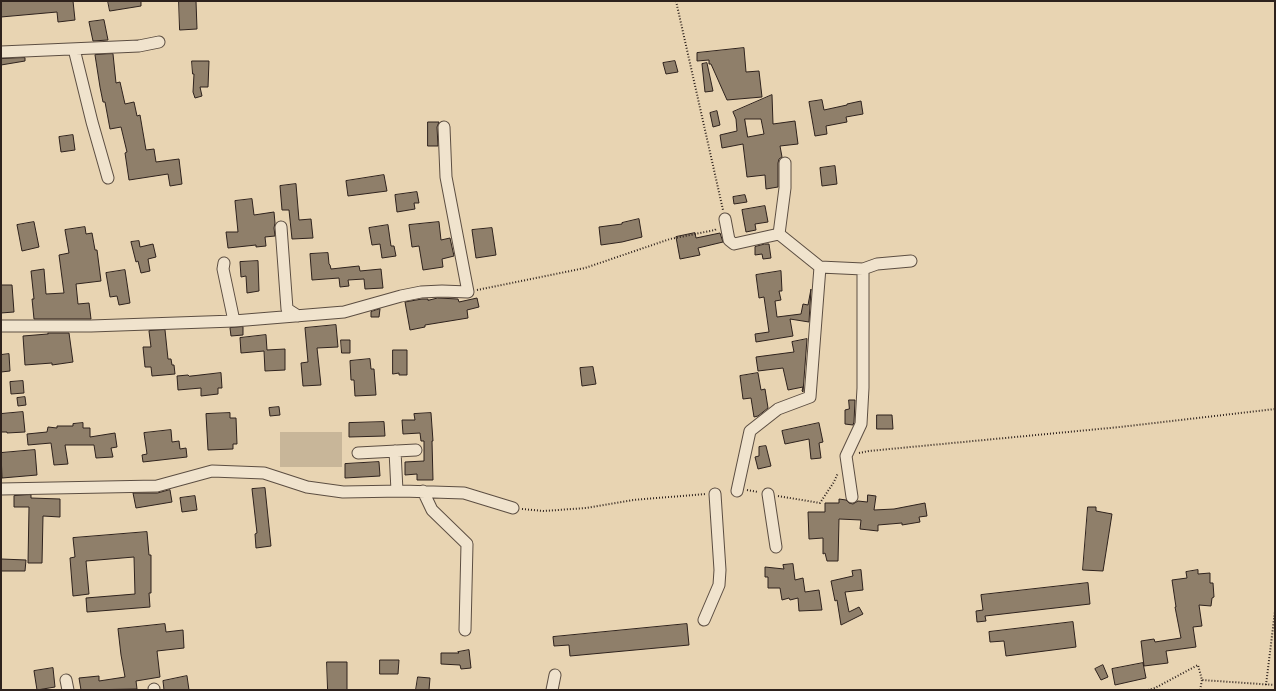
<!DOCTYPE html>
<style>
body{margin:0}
#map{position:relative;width:1276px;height:691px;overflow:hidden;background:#e8d4b2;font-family:"Libre Bodoni",serif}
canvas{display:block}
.frame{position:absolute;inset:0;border:2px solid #2e221d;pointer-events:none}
</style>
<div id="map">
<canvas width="1276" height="691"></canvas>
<div class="frame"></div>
</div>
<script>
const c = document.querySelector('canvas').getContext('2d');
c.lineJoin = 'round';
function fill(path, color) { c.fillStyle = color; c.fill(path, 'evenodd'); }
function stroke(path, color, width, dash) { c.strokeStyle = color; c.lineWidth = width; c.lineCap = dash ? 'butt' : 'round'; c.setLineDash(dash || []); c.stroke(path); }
fill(new Path2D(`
 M280,432H342V467H280Z`), '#c8b699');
const building = new Path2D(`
 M1,1H73L75,20L58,22L57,12L1,17Z
 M108,1H141V6L110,11Z
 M179,1H196L197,29L180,30Z
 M104,20L108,40L93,41L89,22Z
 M744,48L746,72L759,71L762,97L727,100L711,64H709V60L697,61V53Z
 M113,54L116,83L120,82L125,104L134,102L137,116L140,115L146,150L154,149L156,162L179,159L182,184L170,186L168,174L129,180L125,153L127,152L121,127L110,129L105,102H103L100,87L95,55Z
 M25,58V61L1,65V59Z
 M192,61H209L208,87H200L202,96L195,98L193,92L194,74H193Z
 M675,61L678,72L666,74L663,63Z
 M707,63L713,91L705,92L702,64Z
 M772,95L773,124L795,121L798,144L780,146L782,157L779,159L778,163V187L766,189L765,175L747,177L743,144L722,148L720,135L737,131L736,119L733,112ZM745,119H761L764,134L748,137Z
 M822,100L824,110L847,105V104L861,101L863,114L846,117L847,122L826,126L827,134L815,136L809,102Z
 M717,111L720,125L713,127L710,113Z
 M428,122H439L437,127L438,146H428Z
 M73,135L75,150L61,152L59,137Z
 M835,166L837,184L822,186L820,168Z
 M384,175L387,191L348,196L346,181Z
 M296,184L299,220L311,219L313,238L292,239L289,210H282L280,186Z
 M417,192L419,203H414L415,209L397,212L395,195Z
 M745,195L747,202L734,204L733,197Z
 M252,199L254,215L274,212L275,223L274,228L275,236L265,237L266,246L256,247V245L228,248L226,232H238L235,201Z
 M765,206L768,222L755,224L756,230L746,232L742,210Z
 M639,219L642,237L622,242L601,245L599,227L622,224V223Z
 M34,222L39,247L22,251L17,225Z
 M439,222L441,240L450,238L454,256L442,259L443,267L423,270L419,246L412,247L409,225Z
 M388,225L391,246H394L396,256L382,258L380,244L372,245L369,228Z
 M85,227L86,234L92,233L95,250H97L101,281L76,284L78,304L89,303L91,319H34L32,299H34L31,271L44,269L46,294L64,293L59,255L69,253L65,230Z
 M492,228L496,255L476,258L472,230Z
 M695,233L696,238L720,233L723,242L698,248L700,255L680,259L676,237Z
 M139,241L140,247L153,244L156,257L148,259L150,271L141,273L138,261L136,262L131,242Z
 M765,244H769L771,258L763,259L762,254L755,255V247Z
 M328,253L329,264L330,265L331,269L359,266L360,271L381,269L383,288L365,289L364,279L348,280L349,286L340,287L339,278L312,280L310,254Z
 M258,261L259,291L247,293L246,276L241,277L240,262Z
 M125,270L130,303L119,305L117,296L110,297L106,273Z
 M781,271L782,291H779L781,300L775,301L777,317L801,314L803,304L808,305L811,289L809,322L790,319L793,336L756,342L755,334L769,332L764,297L759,298L756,275Z
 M1,285H12L14,312L1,313Z
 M438,298L458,299L459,302L477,298L479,307L467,310L468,318L425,325V327L410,330L405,302L422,299H428V300Z
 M380,309L379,317H371V312Z
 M336,325L338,347L317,348L321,385L303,386L301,363L308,362L305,328Z
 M243,327V335L231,336L230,328Z
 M165,330L168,359H171L172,365H174L175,374L152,376L151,367H145L143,347H151L149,331Z
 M48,333H69L73,362L52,365V363L25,365L23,336L48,334Z
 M266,335L267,350L285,349V370L265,371L264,351L241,353L240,338Z
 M807,339L803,392L802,391L803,387L788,390L783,368L758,371L756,357L794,352L792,342Z
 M341,340H350V353H342Z
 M393,350H407V375H399V373L393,374Z
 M9,354L10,371L1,372V355Z
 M370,359L371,369H374L376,395L355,396L354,380H351L350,361Z
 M593,367L596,384L582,386L580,368Z
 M221,373L222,388H218V394L201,396V388L178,390L177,376L188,375L189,376Z
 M758,373L761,390L765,389L768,408L758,416L754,417L751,398L743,399L740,376Z
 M23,381L24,393L11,394L10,382Z
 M25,397L26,405L18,406L17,398Z
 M849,400H855L854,422L853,425L845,424V410L849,409Z
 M279,407L280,415L270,416L269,408Z
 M23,412L25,432L7,433V432H1V414Z
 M230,413V418H236L237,444H233V449L208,450L206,414Z
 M431,413L433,441H432L433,480H417V474L405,475V462L424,461V441H421L420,433L403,434L402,420H415L414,414Z
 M877,415H892L893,429H877Z
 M384,422L385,436L349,437V423Z
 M83,423V428H90V437L115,433L117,447L111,448L113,457L96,458L94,445H65L68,464L54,465L51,443L28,445L27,434L47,432L48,427L57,428V426H73V424Z
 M819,423L823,442L819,443L821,458L811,459L809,439L785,444L782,431Z
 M171,430L172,442L179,441L180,449L186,448L187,457L143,462L142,455L147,454L144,433Z
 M766,446L771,466L758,469L755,457L759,456V447Z
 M35,450L37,475L2,478L1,453Z
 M379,462L380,476L345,478V464Z
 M265,488L271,546L256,548L255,534L257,533L252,489Z
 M170,490L172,502L136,508L133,493H157Z
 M31,495V498L60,499V517L43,516L42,563H28L29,507H14V496Z
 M868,495L876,496L874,510L894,509L925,503L927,516L919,517L920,522L902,525V523L878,525V531L860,529L861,520L839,519L838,561H827L825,553L823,554V538L809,539L808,512H825V503H839V499L846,500L849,503L853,504L858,501L867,502Z
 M195,496L197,510L182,512L180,498Z
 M1088,507H1096V511L1112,514L1103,571L1083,570Z
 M147,532L149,555H151V593H149L150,607L87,612L86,598L135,594L134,557L86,561L89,594L73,596L70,558L75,557L73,538Z
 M1,559L26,560L25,571H1Z
 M793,564L795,580L803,578L805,592L819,590L822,610L799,611L798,598L790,600L789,598L782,600L780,588H768V577H765V567L784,569L783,565Z
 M861,570L863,590L845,592L849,612L859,607L863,614L841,625L837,600L835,601L831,581L853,576L852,571Z
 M1198,570V574L1210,573V583H1213L1214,597L1212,598L1211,606L1199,605L1202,626L1193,627L1196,647L1166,651L1168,663L1144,666L1141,641L1154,639L1155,642L1181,638L1175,607H1176L1172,580L1187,578L1186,572Z
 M1088,583L1090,604L985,616L986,621L977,622L976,611L983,610L981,595Z
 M1073,622L1076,647L1006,656L1004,641L990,642L989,632Z
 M165,624L166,632L183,630L184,648L157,651L160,677L136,681L137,689L81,690L79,678L99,676V681L125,677L121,655L118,629Z
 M687,624L689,645L570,656L569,645L554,646L553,637Z
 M469,650L471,668L461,669L460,665L441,664V653H459L458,652Z
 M380,660H399L398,674H380Z
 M327,662H347V690H328Z
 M1143,663L1146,678L1115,685L1112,669Z
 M1103,665L1108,677L1101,680L1095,669Z
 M53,668L55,687L37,690L34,671Z
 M187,676L189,690H164L163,681Z
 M418,677L430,678L429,690H416Z`);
fill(building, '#8f7f6a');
stroke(building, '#2e221d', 1);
const minor = new Path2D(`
 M74,49L92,122L108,178
 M1,52L139,46L159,42
 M725,219L729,240L734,244L779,234
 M281,227L287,309L298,316
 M779,234L820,267L863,269L877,264L911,261
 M779,234L785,188V163
 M224,263L223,269L234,321
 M1,326H91L234,321L344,312L401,296L421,292L442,291L468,292L446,177L444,127
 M395,451L397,491
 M358,453L416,450
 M1,489L157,486L212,471L264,473L307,487L343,492L402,491L464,493L513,508
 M423,491L432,510L467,544L465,630
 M737,491L750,431L778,409L810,397L820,267
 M768,494L776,547
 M852,497L846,456L861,424L863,388V269
 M704,620L719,585L720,570L715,494
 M66,680L68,690
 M154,689V690
 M552,690L555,675`);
stroke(minor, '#5c4e42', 13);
stroke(new Path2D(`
 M676,1L723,210
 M477,290L585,268L670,239L715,230L716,229
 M859,453L869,451L1120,427L1275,409
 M747,490L758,492
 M778,496L820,503L834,482L838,473
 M522,509L544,511L586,508L633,500L706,494
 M1266,685L1275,611
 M1148,690L1155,688L1198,665L1202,680L1275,685
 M1200,690L1202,680`), '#2e221d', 2, [1, 2]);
stroke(minor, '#f0e3cd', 11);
</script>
